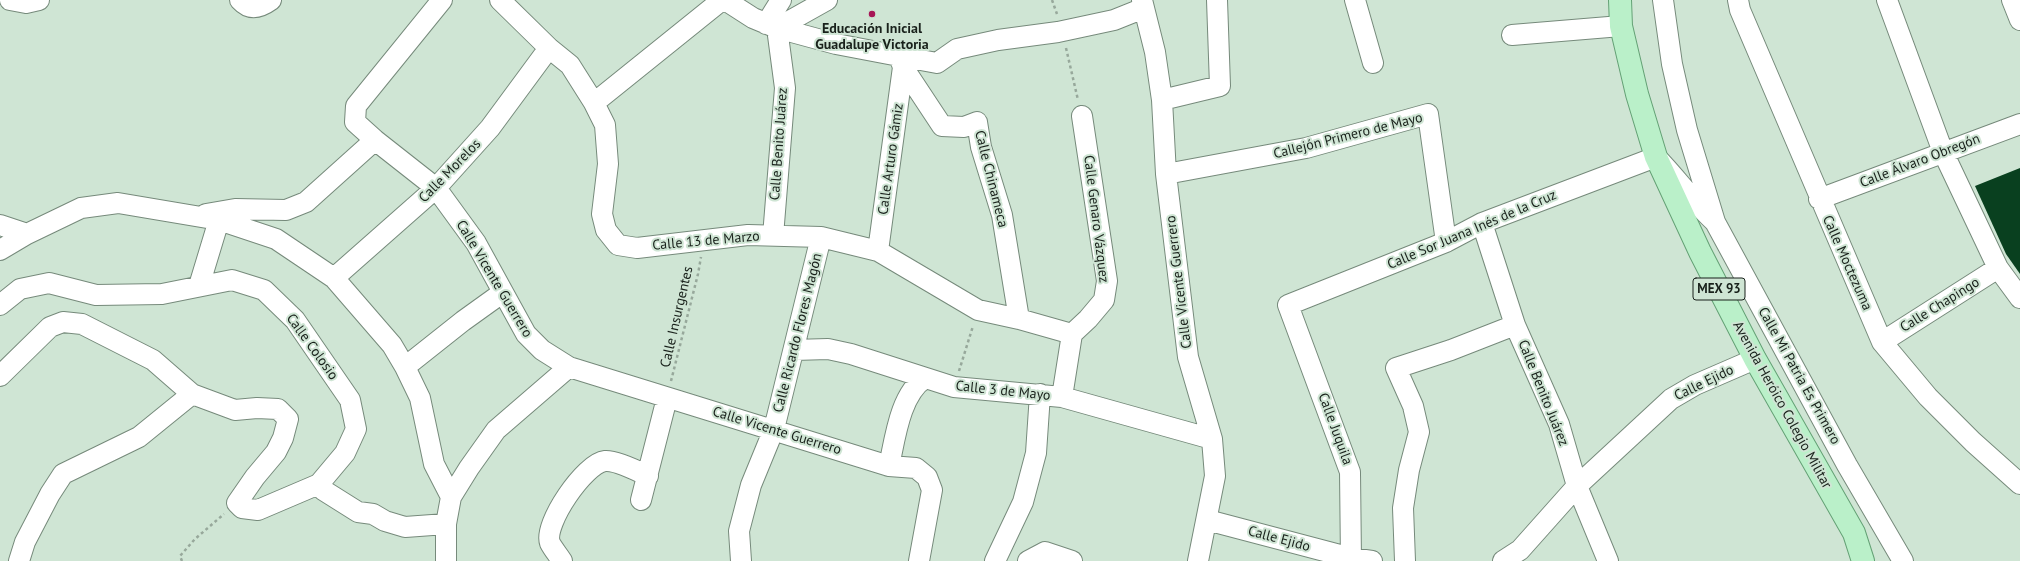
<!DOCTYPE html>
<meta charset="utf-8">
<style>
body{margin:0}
canvas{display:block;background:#cfe5d4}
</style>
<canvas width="2020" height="561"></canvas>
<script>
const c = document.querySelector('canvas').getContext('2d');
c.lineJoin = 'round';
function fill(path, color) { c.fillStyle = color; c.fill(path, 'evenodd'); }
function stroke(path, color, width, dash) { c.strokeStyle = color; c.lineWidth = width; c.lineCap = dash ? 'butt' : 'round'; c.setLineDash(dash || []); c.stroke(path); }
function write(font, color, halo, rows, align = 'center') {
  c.font = font + ' "PT Sans",sans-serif'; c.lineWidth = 4; c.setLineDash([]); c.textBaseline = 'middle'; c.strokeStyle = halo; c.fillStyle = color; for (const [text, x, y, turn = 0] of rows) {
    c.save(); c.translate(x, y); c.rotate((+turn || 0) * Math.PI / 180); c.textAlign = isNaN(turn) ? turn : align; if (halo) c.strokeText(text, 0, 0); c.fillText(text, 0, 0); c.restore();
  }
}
fill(new Path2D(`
 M2020,168V274L2006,254L1975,186Z`), '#09401f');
const minor = new Path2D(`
 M10,0L26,3L39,0
 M240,0C250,11 260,8 271,0
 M442,0L356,106L355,122L375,140L436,188L476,243L526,334L542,350L569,367L889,466L916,468L927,477L932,490L919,561
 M500,0L549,48L570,65L594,103L605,125L608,164L602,214L606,230L618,245L637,248L748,235L821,237L878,251L978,310L1019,319L1072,334
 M725,0L753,18L777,28L827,0
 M1142,0L1155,52L1162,100L1166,174L1188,357L1212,439L1215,476L1198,561
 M1355,0L1373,63
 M1663,0L1672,64L1687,130L1715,222L1847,465L1903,561
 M1738,0L1740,10L1882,342L1928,397L1973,442L2020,484
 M1887,0L1943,152L1998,268L2020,298
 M2012,0L2020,20
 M766,24L781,0
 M1512,35L1621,26
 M899,56L937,63L957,49L998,40L1058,32L1114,20L1144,8
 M1162,100L1220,86L1217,0
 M594,103L722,0
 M1166,174L1306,148L1428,114L1446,242
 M1819,199L2020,124
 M206,214L235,209L286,210L306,202L375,140
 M1482,223L1515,325L1559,424L1577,486L1608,561
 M0,225L27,234
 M773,236L785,88L777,28L836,44L899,56L903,67L942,126L964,127L977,122L981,147L1002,215L1019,319
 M0,250L27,234L81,208L118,203L219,220L276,239L334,278L392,345L405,367L420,398L434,464L451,497
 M878,251L903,67
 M334,278L436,188L490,128L549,48
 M199,286L219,220
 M0,305L20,289L49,283L96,295L162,294L232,280L264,290L295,320L350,400L356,429L345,453L319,484L258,510L242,508L237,503L255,477L276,452L283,438L288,419L278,409L257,408L235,410L192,394L153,360L82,324L63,322L50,327L0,376
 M1072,334L1088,319L1104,300L1107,281L1082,116
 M1882,342L1998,268
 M794,350L828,349L851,354L954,387L1062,397L1212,439
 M405,367L463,321L502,293
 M1062,397L1072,334
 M889,466C895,439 900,394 925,378
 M319,484L323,490L358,512L373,514L385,521L405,527L446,524
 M641,500L667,398
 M1207,520L1351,558L1372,561
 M19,561L25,542L50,494L63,474L139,437L192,394
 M446,561V524L451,497L469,468L496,430L569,367
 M562,561C559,556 553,549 550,543C543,524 585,463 605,461C616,460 638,471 648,476
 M741,561L739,531L751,485L774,429L821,237
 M995,561L1023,502L1036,453L1040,394
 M1028,561L1045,552L1072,561
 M1351,561L1350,472L1288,305L1446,242L1482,223L1656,157C1677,178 1693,202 1715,222
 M1405,561L1403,508L1409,470L1419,432L1413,406L1396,368L1451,350L1515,325
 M1503,561L1520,550L1577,486L1671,399L1695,385L1755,359`);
const primary = new Path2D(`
 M1620,0L1621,26L1637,94L1656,157L1700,252L1755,359L1854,533L1863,561`);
stroke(minor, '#768a7b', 22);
stroke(primary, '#64a175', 24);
stroke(new Path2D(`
 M1052,0L1057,14
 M1066,48L1078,100
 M959,371L973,326
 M671,381L698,274L701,257
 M182,561L180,556L195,539L224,514`), '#97a89b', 2.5, [3, 3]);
stroke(minor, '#fff', 20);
stroke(primary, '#baf0c9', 22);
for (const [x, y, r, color] of [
 [872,14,4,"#a61656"]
]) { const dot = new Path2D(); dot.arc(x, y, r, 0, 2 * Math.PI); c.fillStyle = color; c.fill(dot); stroke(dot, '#cfe5d4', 1.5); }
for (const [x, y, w] of [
 [1719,289,52]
]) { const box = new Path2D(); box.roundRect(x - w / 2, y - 11, w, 22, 3); c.fillStyle = '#cfe5d4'; c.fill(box); stroke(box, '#19211b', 1); }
write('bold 13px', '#19211b', null, [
 ["MEX 93",1719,289]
]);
write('bold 14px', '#19211b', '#cfe5d4', [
 ["Educación Inicial",872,29],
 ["Guadalupe Victoria",872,45]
]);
write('14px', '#19211b', '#cfe5d4', [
 ["Callejón Primero de Mayo",1348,136,-14],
 ["Calle Benito Juárez",779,144,-86],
 ["Calle Arturo Gámiz",891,159,-82],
 ["Calle Álvaro Obregón",1920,161,-21],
 ["Calle Morelos",450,171,-46],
 ["Calle Chinameca",991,179,76],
 ["Calle Genaro Vázquez",1096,219,83],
 ["Calle Sor Juana Inés de la Cruz",1472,230,-23],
 ["Calle 13 de Marzo",706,241,-5],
 ["Calle Moctezuma",1847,263,66],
 ["Calle Vicente Guerrero",494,279,59],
 ["Calle Vicente Guerrero",1179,282,-97],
 ["Calle Chapingo",1940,305,-32],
 ["Calle Insurgentes",677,317,-77],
 ["Calle Ricardo Flores Magón",798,333,-76],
 ["Calle Colosio",312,347,54],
 ["Calle Mi Patria Es Primero",1799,376,61],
 ["Calle Ejido",1704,383,-26],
 ["Calle 3 de Mayo",1003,391,6],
 ["Calle Benito Juárez",1543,393,68],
 ["Avenida Heróico Colegio Militar",1782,405,61],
 ["Calle Juquila",1335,429,70],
 ["Calle Vicente Guerrero",777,431,17],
 ["Calle Ejido",1279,539,15]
]);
</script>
